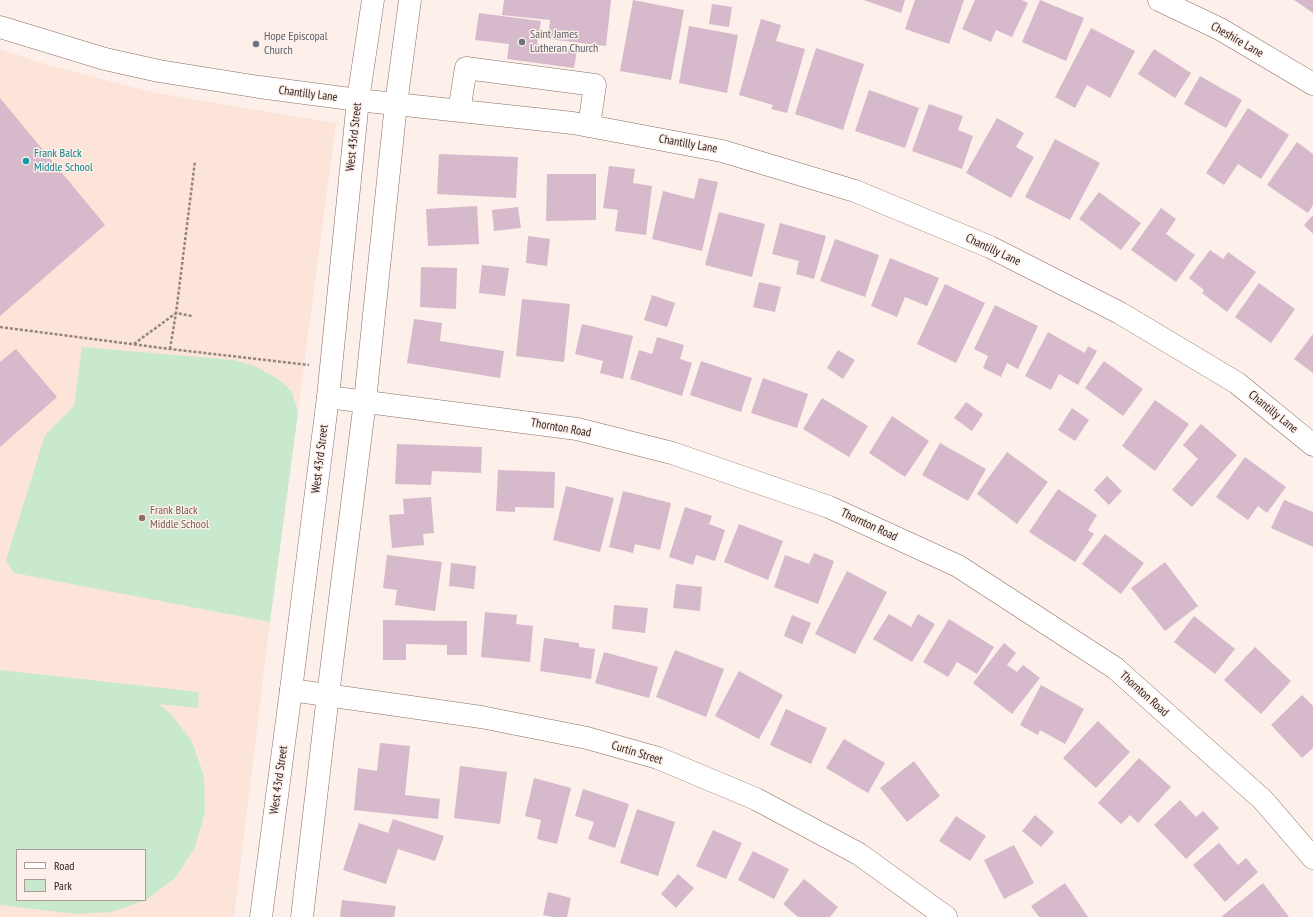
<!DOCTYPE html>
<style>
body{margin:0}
#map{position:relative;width:1313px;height:917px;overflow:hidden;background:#fdefe9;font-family:"PT Sans Narrow",sans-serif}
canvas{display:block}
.legend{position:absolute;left:16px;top:849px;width:130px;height:52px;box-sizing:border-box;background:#fdefe9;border:1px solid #a99b96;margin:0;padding:5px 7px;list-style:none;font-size:12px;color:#2a1e19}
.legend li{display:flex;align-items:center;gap:8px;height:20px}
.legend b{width:20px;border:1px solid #a99b96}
</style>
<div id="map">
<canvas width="1313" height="917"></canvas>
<ul class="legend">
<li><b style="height:5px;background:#fff"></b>Road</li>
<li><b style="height:11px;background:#c8e9ce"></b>Park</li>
</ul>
</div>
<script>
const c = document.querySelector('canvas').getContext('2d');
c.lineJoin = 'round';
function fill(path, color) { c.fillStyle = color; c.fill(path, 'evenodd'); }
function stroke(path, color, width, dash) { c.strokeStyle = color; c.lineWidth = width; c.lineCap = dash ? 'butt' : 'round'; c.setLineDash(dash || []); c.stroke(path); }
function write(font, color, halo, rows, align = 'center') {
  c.font = font + ' "PT Sans Narrow",sans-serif'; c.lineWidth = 3; c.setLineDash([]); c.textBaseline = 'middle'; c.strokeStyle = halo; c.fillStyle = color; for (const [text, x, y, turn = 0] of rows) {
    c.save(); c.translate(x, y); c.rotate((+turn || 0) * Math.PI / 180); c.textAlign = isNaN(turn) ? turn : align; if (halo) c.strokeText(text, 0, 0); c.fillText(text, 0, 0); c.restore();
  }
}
fill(new Path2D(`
 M0,49L48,65L151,92L336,123L270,622L234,917H0ZM17,850H145V900H17Z`), '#fde4d9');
fill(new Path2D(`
 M82,347L234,360L255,366L281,381L292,392L298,413L270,622L14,573L6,560L45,435L74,406Z
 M0,670L199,692L198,708L158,704L169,712L192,741L204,776L205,812L195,847L175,878L146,900L111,912L76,914L0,905ZM17,850H145V900H17Z`), '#c8e9ce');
fill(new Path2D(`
 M504,0H611L606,46L548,39L550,20L502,15Z
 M633,0L684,10L671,80L620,71Z
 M864,0H905L901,13Z
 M915,0H964L949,44L905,29Z
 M975,0H1022L1028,3L1012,37L996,30L991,42L962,29Z
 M1040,0L1084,18L1066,61L1022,42Z
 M1294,0H1313V13Z
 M712,4L732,7L729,27L709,24Z
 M479,13L541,21L537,44L577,50L574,68L507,59L509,44L475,40Z
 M761,19L781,25L776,41L805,49L787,113L771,109L773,105L739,95Z
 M689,26L738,35L727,93L679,83Z
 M1091,28L1135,51L1110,98L1087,85L1075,108L1055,97Z
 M816,48L864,64L843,130L795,114Z
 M1154,49L1191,73L1175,98L1138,74Z
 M1200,76L1242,100L1226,128L1184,104Z
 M869,90L919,108L905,148L855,131Z
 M0,98L105,225L0,316Z
 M929,104L963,116L958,130L973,136L962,169L912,151Z
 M1248,108L1289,135L1261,179L1238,164L1224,185L1206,173Z
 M997,118L1024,133L1016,147L1034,157L1011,198L966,173Z
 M1055,139L1100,163L1070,220L1025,197Z
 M1297,142L1313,154V205L1308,213L1267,185Z
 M439,154L518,157L516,198L437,194Z
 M609,166L635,169L633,183L652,186L646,235L615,231L618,210L603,208Z
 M547,174H596V220L546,221Z
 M699,178L718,182L702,251L652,239L663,191L694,199Z
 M1099,192L1141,223L1121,250L1079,219Z
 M477,206L479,244L428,246L426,209Z
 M518,207L521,228L494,231L492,210Z
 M1161,208L1176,219L1166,234L1195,255L1176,282L1131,250Z
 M719,212L765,224L752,277L705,265Z
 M1313,215V234L1304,225Z
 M780,223L826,236L814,279L796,274L799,261L772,254Z
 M528,236L550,239L547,266L526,263Z
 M835,239L879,255L865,297L820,281Z
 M1210,250L1223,259L1228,252L1256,272L1227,312L1202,293L1204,290L1189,278Z
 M890,258L939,278L927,306L905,297L897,317L871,306Z
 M482,265L509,268L505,296L479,293Z
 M421,267L457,268L456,309L420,307Z
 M759,282L781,287L775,312L753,307Z
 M1259,283L1295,309L1271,343L1235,317Z
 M945,284L985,303L956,363L917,344Z
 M652,295L675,303L667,327L644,320Z
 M522,299L570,304L564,362L516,356Z
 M995,305L1038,326L1018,369L1007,363L1001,377L983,368L988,356L974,349Z
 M414,319L442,323L440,341L504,351L500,378L407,363Z
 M582,324L633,336L623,379L600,373L603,361L575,354Z
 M1048,332L1085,353L1088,346L1097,351L1078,385L1059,374L1051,390L1025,376Z
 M1313,334V373L1294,359Z
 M657,337L684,345L680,359L692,363L682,396L630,379L639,350L652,354Z
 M16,349L57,397L0,447V362Z
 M838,350L855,360L843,379L827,368Z
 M701,361L752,378L741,412L690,395Z
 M1104,361L1143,389L1123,416L1085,388Z
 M763,378L808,394L797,428L751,413Z
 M822,398L868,426L849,457L803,429Z
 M1155,400L1189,424L1155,471L1122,446Z
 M966,402L983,414L972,431L954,418Z
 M1072,408L1089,420L1075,441L1058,430Z
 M892,416L929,441L905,477L869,453Z
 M1201,424L1237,455L1192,507L1172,490L1198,459L1183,445Z
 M940,443L986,469L968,501L922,475Z
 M397,444L482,447L481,473L432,471L431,485L395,484Z
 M1007,452L1048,482L1017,524L977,494Z
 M1245,457L1286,487L1267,513L1258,506L1248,520L1216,497Z
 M498,470L555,472L554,508L515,507V512L496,511Z
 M1107,476L1122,491L1109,505L1094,490Z
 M566,486L614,498L600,552L553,540Z
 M1058,489L1097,515L1088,530L1094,534L1075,562L1029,532Z
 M623,491L671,503L660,550L635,544L633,553L609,547Z
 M431,497L434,533L423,534L424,545L392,548L389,515L404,514L403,499Z
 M1284,500L1313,512V547L1271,528Z
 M685,507L712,516L709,524L725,530L715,561L696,555L693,565L669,557Z
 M739,524L783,541L768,580L724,562Z
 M1105,534L1144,563L1121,594L1082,564Z
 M814,553L834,561L818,604L774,587L785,555L809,564Z
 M387,555L442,562L435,611L395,605L397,590L383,588Z
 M1165,562L1198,606L1165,631L1131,588Z
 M451,563L476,566L474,589L449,586Z
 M847,571L887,592L855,654L815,634Z
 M676,584L702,587L700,611L673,608Z
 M614,605L648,608L645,633L612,629Z
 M485,612L517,615L516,624L533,626L530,662L481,657Z
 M889,614L911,627L918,614L935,624L912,662L873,639Z
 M792,615L811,623L802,644L784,636Z
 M1194,616L1235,649L1215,674L1174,642Z
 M949,619L994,647L977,674L957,662L948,677L923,662Z
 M383,620L467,621V655H447V645L406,644V660H383Z
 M544,638L579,643V647L595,649L591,679L540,671Z
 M1004,643L1016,653L1007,665L1017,672L1023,665L1040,678L1012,714L973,683Z
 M1255,647L1291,681L1261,714L1224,680Z
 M675,650L724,669L706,717L656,697Z
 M604,652L658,667L649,698L595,683Z
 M739,671L783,695L759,739L715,716Z
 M1041,685L1084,709L1065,744L1040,730L1038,735L1020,725Z
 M1302,695L1313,706V748L1302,758L1271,725Z
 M786,709L827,728L811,764L770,745Z
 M1098,721L1130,752L1096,788L1063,758Z
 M844,739L885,763L868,793L826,768Z
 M380,743L410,746L405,795L440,799L438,819L354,810L358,768L377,771Z
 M1139,758L1171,787L1138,823L1130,815L1121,824L1098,803Z
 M914,761L940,796L907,822L880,788Z
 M460,766L507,772L500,824L454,818Z
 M534,778L571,788L557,844L537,839L541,820L525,816Z
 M583,789L629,804L615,848L588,839L594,822L575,816Z
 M1180,800L1196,817L1203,811L1219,828L1186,859L1154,825Z
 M637,809L675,822L658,876L620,863Z
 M1035,815L1054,832L1041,847L1022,831Z
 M956,816L986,836L970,861L939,841Z
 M393,819L444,836L435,861L398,849L386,884L343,870L359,823L388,833Z
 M713,830L742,843L726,879L696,866Z
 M1219,843L1238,865L1246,858L1258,872L1225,902L1193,865Z
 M1014,845L1034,883L1004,899L984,860Z
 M753,851L789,869L774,899L738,880Z
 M678,874L694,888L676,908L661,894Z
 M804,879L838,907L830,917H798L783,904Z
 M1065,883L1088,917H1039L1031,906Z
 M1263,883L1289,917H1221Z
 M548,892L571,898L567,917H553L543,915Z
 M342,900L396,906L394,917H340Z`), '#d6b9cb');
const minor = new Path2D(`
 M1159,0L1220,29L1313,84
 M0,27L105,59L159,71L259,87L358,100L573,123L722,151L855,191L990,247L1120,313L1237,383L1313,445
 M459,111L466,68L595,85L589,126
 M328,397L577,429L672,453L829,507L958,566L1115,668L1263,800L1313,858
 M291,690L481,717L587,738L658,758L756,799L859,854L946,917`);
const major = new Path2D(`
 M261,917L291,690L328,397L358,100L373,0
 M302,917L328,695L365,401L396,104L410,0`);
stroke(minor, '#8a6d60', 23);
stroke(major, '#8a6d60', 23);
stroke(new Path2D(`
 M0,327L170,349L309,365
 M134,344L176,313L192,316
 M170,349L176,313L195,161`), '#928580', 2.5, [3, 2]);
stroke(minor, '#fff', 22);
stroke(major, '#fff', 22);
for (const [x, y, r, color] of [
 [522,42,4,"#6b7280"],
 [256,44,4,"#6b7280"],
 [26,161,4,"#0f9aa8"],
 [142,518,4,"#8d6e63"]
]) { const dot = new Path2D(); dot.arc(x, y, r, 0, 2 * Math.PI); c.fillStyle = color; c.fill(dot); stroke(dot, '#fdefe9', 1.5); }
write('12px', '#5b616d', '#fdefe9', [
 ["Saint James",530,35],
 ["Lutheran Church",530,49],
 ["Hope Episcopal",264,37],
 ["Church",264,51]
], 'left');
write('12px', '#2a1e19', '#fdefe9', [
 ["Cheshire Lane",1237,40,30],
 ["Chantilly Lane",308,94,7],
 ["West 43rd Street",354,137,-84],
 ["Chantilly Lane",688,144,10],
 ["Chantilly Lane",993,250,25],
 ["Chantilly Lane",1273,412,39],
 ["Thornton Road",561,428,10],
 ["West 43rd Street",320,459,-83],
 ["Thornton Road",869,525,25],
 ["Thornton Road",1144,694,42],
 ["Curtin Street",637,753,17],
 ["West 43rd Street",279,780,-82]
]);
write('12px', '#0d838f', '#fdefe9', [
 ["Frank Balck",34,154],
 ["Middle School",34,168]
], 'left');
write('12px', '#785e54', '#fdefe9', [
 ["Frank Black",150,511],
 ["Middle School",150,525]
], 'left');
</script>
